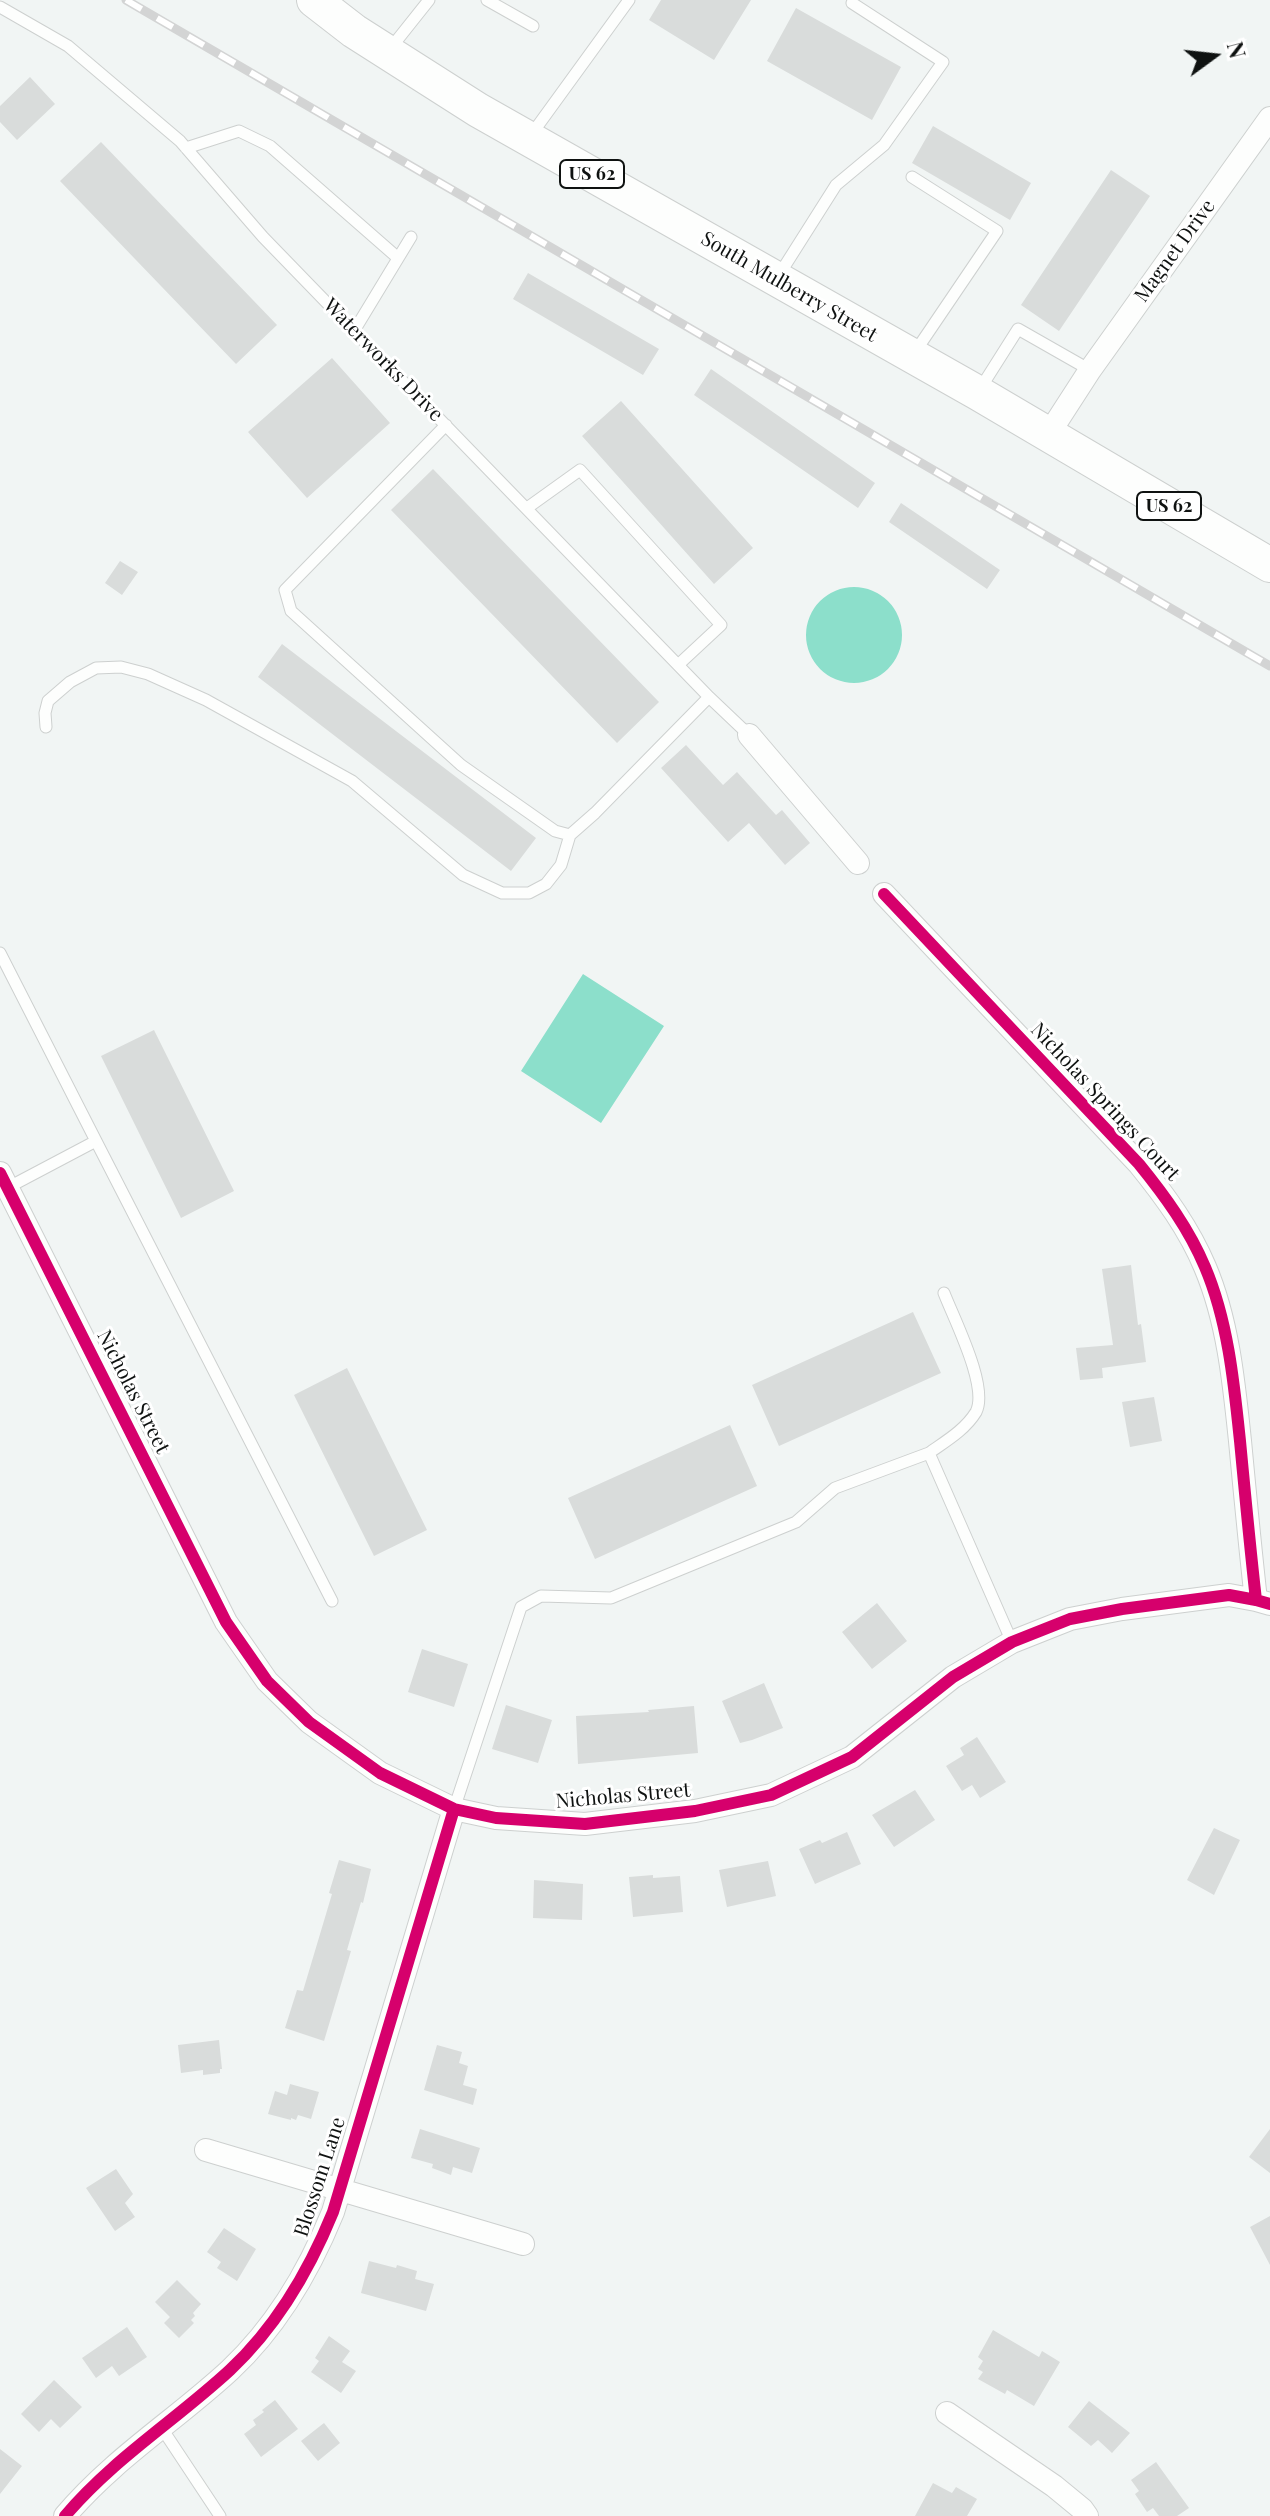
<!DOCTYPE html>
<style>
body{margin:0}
#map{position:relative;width:1270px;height:2516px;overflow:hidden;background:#f1f5f4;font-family:"Playfair Display",serif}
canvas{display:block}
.north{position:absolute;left:1174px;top:16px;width:80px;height:80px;-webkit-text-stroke:6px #fff;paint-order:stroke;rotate:75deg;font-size:22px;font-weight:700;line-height:32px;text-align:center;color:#0f1211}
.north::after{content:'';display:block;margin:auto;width:28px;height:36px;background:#0f1211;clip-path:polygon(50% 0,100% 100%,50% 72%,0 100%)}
</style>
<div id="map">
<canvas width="1270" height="2516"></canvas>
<div class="north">N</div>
</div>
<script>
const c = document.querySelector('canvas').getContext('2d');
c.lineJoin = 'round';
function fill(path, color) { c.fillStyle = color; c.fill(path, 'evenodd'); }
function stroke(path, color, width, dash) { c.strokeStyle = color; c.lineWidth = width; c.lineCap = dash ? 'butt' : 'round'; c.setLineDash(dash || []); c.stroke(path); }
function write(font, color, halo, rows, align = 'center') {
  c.font = font + ' "Playfair Display",serif'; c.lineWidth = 6; c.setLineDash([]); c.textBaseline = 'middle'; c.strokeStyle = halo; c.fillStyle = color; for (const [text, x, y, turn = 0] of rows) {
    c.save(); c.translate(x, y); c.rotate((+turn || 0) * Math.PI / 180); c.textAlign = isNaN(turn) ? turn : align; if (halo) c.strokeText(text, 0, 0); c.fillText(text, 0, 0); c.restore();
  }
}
fill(new Path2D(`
 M806 635a48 48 0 1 1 96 0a48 48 0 1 1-96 0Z
 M583,974L664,1026L601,1123L521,1071Z`), '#8cdfcb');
fill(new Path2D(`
 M661,0H751L714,60L649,20Z
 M796,8L901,67L872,120L767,61Z
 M30,77L55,104L17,140L0,122V106Z
 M933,126L1031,183L1010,220L912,163Z
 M101,142L277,325L236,364L60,181Z
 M1111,170L1150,196L1059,331L1021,305Z
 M528,273L659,349L643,375L513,299Z
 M332,358L390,423L307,498L248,432Z
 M711,369L875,483L858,508L694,395Z
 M621,401L753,548L714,584L582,436Z
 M433,469L659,702L617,743L391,510Z
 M901,503L1000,570L987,589L889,522Z
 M120,561L138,572L122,595L105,583Z
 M282,644L536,838L511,871L258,677Z
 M686,745L723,785L737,772L776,815L782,810L810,843L785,865L749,823L728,842L661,768Z
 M154,1030L234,1191L181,1218L101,1056Z
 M1131,1265L1138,1325L1141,1324L1146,1362L1102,1368L1103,1378L1080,1380L1076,1348L1113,1345L1102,1269Z
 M913,1312L941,1373L779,1446L752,1385Z
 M347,1368L427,1530L374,1556L294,1395Z
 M1154,1397L1162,1441L1130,1447L1122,1402Z
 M730,1425L757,1486L595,1559L568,1498Z
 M877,1603L907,1641L872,1669L842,1632Z
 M422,1649L468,1664L454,1707L408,1692Z
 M764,1683L783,1728L752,1740L740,1743L722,1701Z
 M506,1705L552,1720L538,1763L492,1749Z
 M694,1706L698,1753L578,1764L576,1716L649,1712L648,1710Z
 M977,1737L1006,1782L980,1798L972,1785L962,1791L946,1766L964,1755L960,1748Z
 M915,1790L935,1820L894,1847L872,1815Z
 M1214,1828L1240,1840L1214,1895L1187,1880Z
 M847,1832L861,1864L815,1884L799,1849L820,1840L822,1843Z
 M339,1860L371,1869L363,1903L361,1902L347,1950L351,1951L324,2041L285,2028L297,1990L303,1991L332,1894L329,1893Z
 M768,1861L776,1896L727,1907L719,1870Z
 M653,1875V1878L680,1876L683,1912L633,1917L629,1877Z
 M534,1880L583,1884L582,1920L533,1918Z
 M219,2040L222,2069H220V2073L203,2075V2070L181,2073L178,2045Z
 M437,2045L462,2052L459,2063L468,2066L463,2085L477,2089L473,2105L424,2090Z
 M290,2084L319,2092L311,2119L298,2115L296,2120L291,2118V2120L268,2114L275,2091L287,2095Z
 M420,2129L480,2148L472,2173L453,2167L451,2175L432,2168L433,2164L411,2158Z
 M1270,2129V2173L1249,2157Z
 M116,2169L133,2194L125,2203L135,2217L115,2231L86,2188Z
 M1270,2216V2265L1250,2227Z
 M224,2228L256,2249L237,2281L217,2268L221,2262L207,2252Z
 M369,2261L396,2268L397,2265L417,2271L415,2279L434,2284L426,2311L361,2293Z
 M177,2280L201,2304L193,2313L195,2316L191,2320L194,2323L179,2338L164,2323L170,2317L155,2302Z
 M127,2327L147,2357L119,2376L112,2366L96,2378L82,2358Z
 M993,2330L1039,2357L1042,2351L1060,2362L1034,2406L1007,2390L1005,2394L978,2379L983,2372L978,2369L983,2361L978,2357Z
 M329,2336L350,2351L342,2362L356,2371L341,2393L311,2372L319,2361L315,2358Z
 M54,2380L82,2407L60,2428L51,2419L39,2432L21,2414Z
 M275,2400L298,2429L261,2457L244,2434L256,2425L253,2420L264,2412L262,2410Z
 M1089,2401L1130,2433L1112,2453L1098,2440L1091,2446L1068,2427Z
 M324,2423L340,2443L318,2461L301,2441Z
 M0,2449L22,2466L0,2494Z
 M1156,2462L1189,2508L1177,2516H1159L1153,2508L1147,2512L1135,2494L1139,2491L1131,2480Z
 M933,2483L952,2493L956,2487L977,2499L967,2516H915Z`), '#d9dcdb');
const service = new Path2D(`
 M487,0L533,26
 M0,7L68,46L180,141L263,237L709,697L749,735
 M390,49L429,0
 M531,135L629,0
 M186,148L239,131L270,146L398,258
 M912,177L997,231L915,352
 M779,275L836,185L884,145L943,62L852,3
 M354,331L411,237
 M980,389L1018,329L1090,370
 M446,425L285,590L291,611L461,765L555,831L570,835L595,813L709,697
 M527,508L580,470L721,625L678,665
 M46,727L45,713L48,701L70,682L96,668L121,667L148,674L206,700L352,781L463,875L502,893H529L546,884L561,865L570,835
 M0,953L96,1141
 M7,1188L96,1141L332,1601
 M944,1293C954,1319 989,1387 976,1412C965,1430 946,1441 929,1453L1012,1642
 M454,1809L521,1607L541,1596L611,1598L796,1522L835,1488L929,1453
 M161,2427L220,2516`);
const minor = new Path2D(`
 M1048,435L1090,370L1270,118
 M749,735L858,863
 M884,894L1139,1164C1165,1196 1189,1229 1205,1267C1228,1321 1234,1383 1240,1441C1245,1494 1250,1547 1256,1600L1270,1604
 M0,1173L226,1622L267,1681L309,1722L380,1773L454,1809L496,1818L585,1824L695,1811L771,1795L852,1757L953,1677L1012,1642L1070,1619L1122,1609L1229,1595L1256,1600
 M206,2150L523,2244
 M947,2413L1054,2486L1082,2509L1087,2516
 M65,2516C113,2459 176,2420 230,2370C277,2326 309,2271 333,2212L454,1809`);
const primary = new Path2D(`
 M314,0L354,31L478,110L978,393L1270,565`);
stroke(service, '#cdd0cf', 13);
stroke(minor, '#cdd0cf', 24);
stroke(primary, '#cdd0cf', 36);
stroke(service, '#fdfefd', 11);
stroke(minor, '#fdfefd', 22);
stroke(primary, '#fdfefd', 34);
const rail = new Path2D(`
 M126,0L1270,666`);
stroke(rail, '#d3d4d4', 9);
stroke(rail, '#fff', 6, [18]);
stroke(new Path2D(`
 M884,894L1139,1164C1165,1196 1189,1229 1205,1267C1228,1321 1234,1383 1240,1441C1245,1494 1250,1547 1256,1600L1270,1604
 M0,1173L226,1622L267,1681L309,1722L380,1773L454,1809L496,1818L585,1824L695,1811L771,1795L852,1757L953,1677L1012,1642L1070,1619L1122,1609L1229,1595L1256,1600
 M65,2516C113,2459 176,2420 230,2370C277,2326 309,2271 333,2212L454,1809`), '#d6006c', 12);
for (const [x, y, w] of [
 [592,174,64],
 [1169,506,64]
]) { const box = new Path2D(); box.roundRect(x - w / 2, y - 14, w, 28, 6); c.fillStyle = '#fff'; c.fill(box); stroke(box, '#0f1211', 2); }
write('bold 18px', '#0f1211', null, [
 ["US 62",592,174],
 ["US 62",1169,506]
]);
write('20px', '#0f1211', '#fff', [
 ["Magnet Drive",1175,251,-54],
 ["South Mulberry Street",789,287,30],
 ["Waterworks Drive",383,360,46],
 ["Nicholas Springs Court",1105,1102,47],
 ["Nicholas Street",133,1392,63],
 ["Nicholas Street",623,1796,-5],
 ["Blossom Lane",320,2177,-72]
]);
</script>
